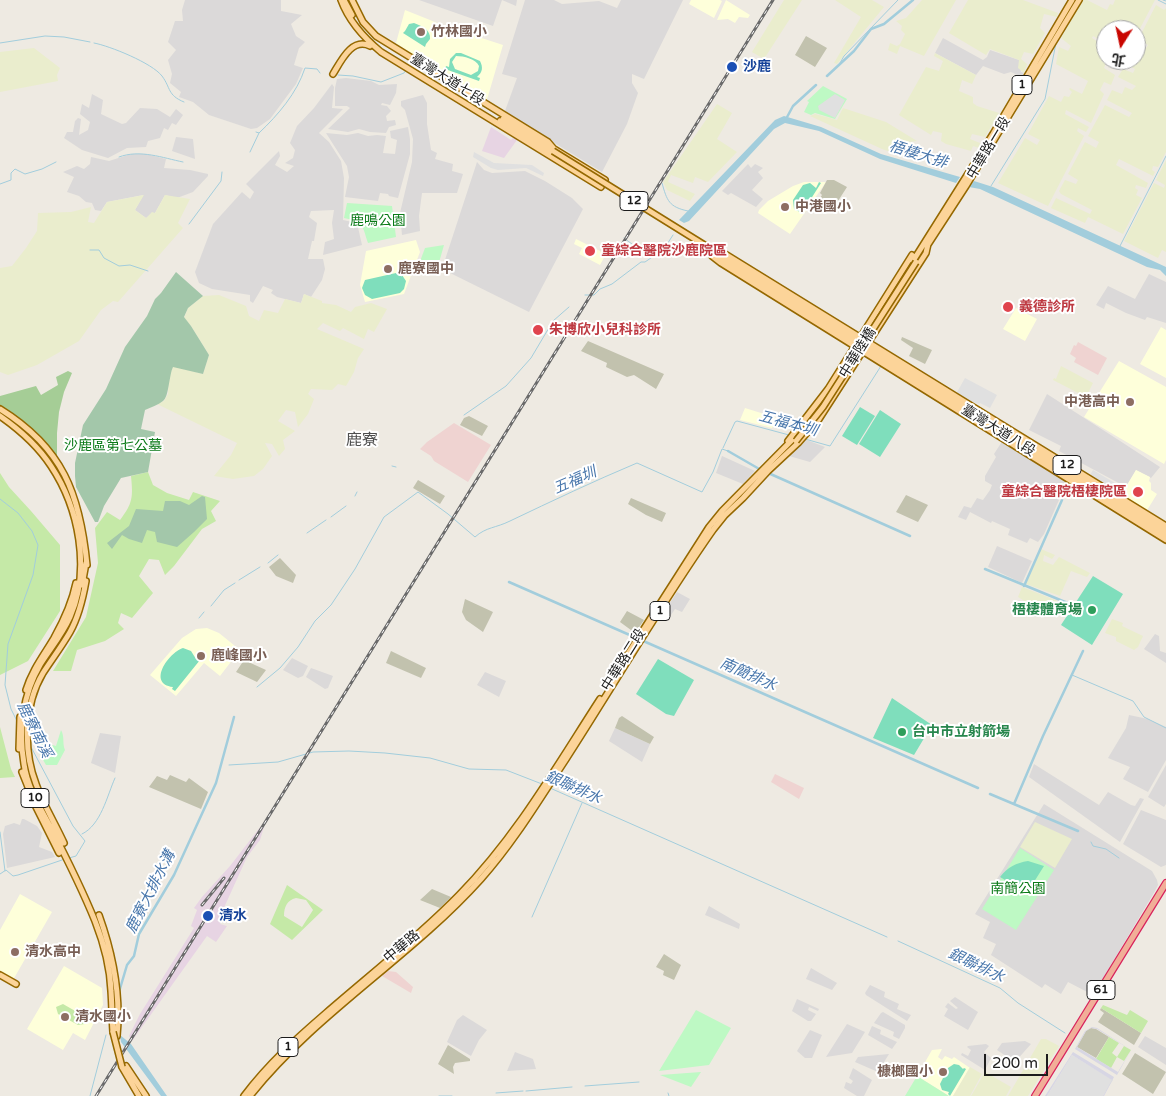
<!DOCTYPE html>
<meta charset="utf-8">
<style>
body{margin:0}
#map{position:relative;width:1166px;height:1096px;overflow:hidden;background:#eeeae2;font-family:"Varela Round","Noto Sans TC",sans-serif}
canvas{display:block}
.north{position:absolute;left:1096px;top:20px;width:50px;height:50px;box-sizing:border-box;background:#fff;border:1px solid #a4a4a4;border-radius:50%;rotate:190deg;font-size:14px;font-weight:700;line-height:20px;text-align:center;color:#1c1c1c}
.north::after{content:'';display:block;margin:auto;width:18px;height:22px;background:#c90600;clip-path:polygon(50% 0,100% 100%,50% 72%,0 100%)}
.scale{position:absolute;left:984px;top:1054px;width:64px;height:22px;box-sizing:border-box;border:2px solid #1c1c1c;border-top:0;padding-left:6px;font-size:15px;line-height:18px;white-space:nowrap;color:#1c1c1c;-webkit-text-stroke:4px #fff;paint-order:stroke}
</style>
<div id="map">
<canvas width="1166" height="1096"></canvas>
<div class="north">北</div>
<div class="scale">200 m</div>
</div>
<script>
const c = document.querySelector('canvas').getContext('2d');
c.lineJoin = 'round';
function fill(path, color) { c.fillStyle = color; c.fill(path, 'evenodd'); }
function stroke(path, color, width, dash) { c.strokeStyle = color; c.lineWidth = width; c.lineCap = dash ? 'butt' : 'round'; c.setLineDash(dash || []); c.stroke(path); }
function write(font, color, halo, rows, align = 'center') {
  c.font = font + ' "Varela Round","Noto Sans TC",sans-serif'; c.lineWidth = 4; c.setLineDash([]); c.textBaseline = 'middle'; c.strokeStyle = halo; c.fillStyle = color; for (const [text, x, y, turn = 0] of rows) {
    c.save(); c.translate(x, y); c.rotate((+turn || 0) * Math.PI / 180); c.textAlign = isNaN(turn) ? turn : align; if (halo) c.strokeText(text, 0, 0); c.fillText(text, 0, 0); c.restore();
  }
}
fill(new Path2D(`
 M185,0H281V11L302,15L291,24L296,36L305,42L299,48L294,65L303,68L296,84L270,119L257,128L251,129L209,115L193,102L179,97L181,92L170,83L172,74L168,60L176,50L168,42L175,21H183L182,10Z
 M419,0H517L516,6L502,0L493,26Z
 M525,0H554L562,4L599,1L617,8L621,0H683L644,79L632,74V83L638,93L627,124L602,172L520,122L505,111L517,78L502,74Z
 M943,38L983,60L987,57L990,50L1019,60L1021,72L1024,73L1022,77L1011,72L1004,74L983,66L976,75L935,53Z
 M346,78L371,81L379,85L397,84L396,93L390,105L382,103L381,105L387,106L391,111L386,116L387,121L395,120L396,125L389,127L386,133L370,132L359,129L348,132L328,129L350,108L347,106H335V88L337,79Z
 M332,84L334,87L332,108L343,109L319,133L329,142L341,161L344,178L343,220L357,223L362,245L323,255L325,242L334,239L332,223L334,210L311,211L309,217L317,223L314,241H312L308,259H323L325,269L322,280L311,297L304,294L301,303L277,297L271,293L273,290L263,286L253,303L250,301V295L212,289L199,283L195,272L213,224L242,192L250,199L254,192L246,184L279,151L280,156L275,165L287,172L294,166L285,163L293,158L295,150L290,143L297,126L314,108Z
 M92,94L103,100L101,114L122,124L126,123L140,108L157,109L170,117L176,109L183,115L176,125L172,123L168,130L164,128L160,138L148,141L146,147L127,148L108,158L82,150L64,138L67,132H73L75,121L78,118L81,119L79,135L88,130L90,122L80,114L82,104L89,108Z
 M423,95L427,103V124L431,150L437,153L435,159L453,164L452,171L463,174L457,193H422L419,216L420,231L402,235L400,213L412,162L413,139L405,110L401,106V101Z
 M408,127L410,139V154L398,198L389,196L388,194L380,193L378,201L345,197L349,177L347,166L326,133L347,135L358,133L368,136L377,135L386,136L383,153L395,154L397,140L391,138L390,131Z
 M176,137L193,139L195,159L172,151Z
 M131,154H146L166,159L164,168L190,170L208,174V176L193,192L177,198L165,195L155,213L146,218L135,210L143,195L107,202L101,211L95,210L92,203L86,202L79,196L67,192L74,177L63,172L77,166L84,169L90,164L91,157L109,161Z
 M477,162L484,170L492,173L525,171L545,181L572,198L583,209L529,312L442,269Z
 M748,164L751,168L755,164L763,168L758,172L763,178L752,190L763,199L756,207L731,193L728,195L722,191Z
 M1149,274L1166,282V323L1147,317L1145,320L1126,313L1106,303L1104,309L1096,305L1108,286L1135,299Z
 M1047,394L1117,439L1160,467L1151,478L1136,470L1126,487L1059,451L1061,446L1029,430Z
 M804,439L825,447L810,462L789,456Z
 M1003,440L1068,481L1065,487L1062,486L1056,496L1059,500L1044,534L1038,542L1030,538L1027,543L1008,535L1010,529L992,521L991,523L970,512L966,520L958,517L964,506L971,508L977,498L983,500L990,490L992,485L985,481V476L996,457L994,454Z
 M722,456L755,471L743,484L716,473Z
 M997,546L1032,561L1022,583L988,567Z
 M677,592L690,599L682,612L675,609L669,618L663,614Z
 M1155,634L1159,636L1160,651L1166,653V663L1144,649Z
 M292,658L308,666L303,676L298,678L283,670Z
 M311,668L333,676L328,688L325,689L306,677Z
 M485,672L506,681L499,697L477,685Z
 M1129,715L1148,719L1166,727V760L1148,792L1123,779L1130,767L1108,758L1126,728Z
 M615,728L650,744L642,762L609,741Z
 M100,733L121,736L115,773L91,763Z
 M1034,764L1099,805L1108,792L1131,805L1135,806L1140,798L1144,799L1120,842L1029,777Z
 M1166,765V804L1164,807L1148,797Z
 M1044,804L1152,871L1157,880L1158,885L1155,891L1093,995L1068,982L1061,994L1045,984L1042,988L991,955L996,944L983,938L990,922L975,914Z
 M1141,810L1166,820V865L1161,867L1123,844Z
 M22,819H24L37,826L42,833L39,847L52,852L55,857L7,868L3,834L5,826L14,823L20,825Z
 M709,906L740,924L739,929L705,915Z
 M811,968L837,983L832,990L806,979Z
 M870,985L885,992L884,997L899,1004L897,1009L911,1015L907,1021L866,995L865,993Z
 M955,997L978,1012L968,1030L944,1016L948,1009L945,1007L948,1003L956,1009L958,1008L950,1001Z
 M797,999L819,1009L818,1011L809,1007L808,1010L816,1014L811,1021H808L792,1011Z
 M883,1012L905,1025V1028L899,1039L893,1036L894,1032L874,1023L881,1013Z
 M463,1015L487,1030L479,1040L471,1056L447,1042L457,1020Z
 M847,1024L865,1032L852,1053L826,1057Z
 M872,1026L881,1030L880,1034L897,1042L892,1049L868,1035Z
 M810,1030L822,1035L812,1058H805L797,1051Z
 M1145,1036L1166,1048V1065L1138,1047Z
 M1025,1041L1031,1044L1015,1062L997,1050L1002,1043Z
 M986,1044L989,1046L984,1052L991,1058L985,1070L961,1055L962,1053L968,1056L971,1050L967,1047L968,1046Z
 M515,1052L533,1059L536,1069L507,1071Z
 M889,1054L878,1072L855,1062L858,1057Z
 M853,1068L872,1080L864,1096H857L844,1088L846,1082L851,1084L853,1081L849,1078Z`), '#dbd9d9');
fill(new Path2D(`
 M1078,342L1107,358L1098,375L1074,362L1076,358L1070,354L1074,345L1076,346Z
 M454,423L491,445L468,482L434,461L431,456L420,449L427,442Z
 M775,774L804,788L799,799L771,782Z
 M388,971L396,972L413,987L411,993L382,976Z`), '#efd3d1');
fill(new Path2D(`
 M491,127L511,140L514,137L517,140L504,158L482,151Z
 M261,826L264,827L260,840L247,857L222,912L225,914L220,924L227,926L216,942L207,936L132,1041L129,1036L140,1014L194,928L191,926L197,910L194,908L202,897L230,866Z`), '#e7d4e3');
fill(new Path2D(`
 M691,0H720L722,1L714,18L689,4Z
 M726,0L750,15L748,18L739,17L735,23L728,19L717,20Z
 M405,10L445,26L503,45L486,103L396,43Z
 M804,182H826L790,234L758,213L759,210L768,201L793,186Z
 M576,239L606,254L600,265L579,254L582,248L574,244Z
 M416,240L420,252L404,294L365,302L360,285L366,251Z
 M1016,308L1037,319L1025,341L1003,329Z
 M1161,327L1166,330V378L1140,364Z
 M1119,361L1166,387V460L1164,464L1084,417Z
 M745,408L777,418L772,428L740,420Z
 M1136,470L1150,477L1149,481L1151,483V490L1157,494L1146,512L1121,495Z
 M207,628L219,633L240,650L220,676L204,663L176,696L150,675L182,638L196,629Z
 M20,894L52,912L13,980L0,973V930Z
 M64,966L102,988L103,1005L85,1040L73,1033L63,1050L27,1029Z
 M942,1049L938,1057L942,1060L945,1056L952,1059L954,1057L970,1068L953,1096H949L917,1076L932,1050Z`), '#feffda');
fill(new Path2D(`
 M806,36L827,48L815,67L795,55Z
 M827,180H834L847,187L831,212L821,207L818,201L822,195L820,193Z
 M902,337L932,350L925,364L909,356L913,348L901,340Z
 M588,341L664,374L656,389L634,375L627,377L606,367L607,363L581,351Z
 M469,416L488,426L482,436L460,425L464,418Z
 M418,480L445,496L440,504L413,488Z
 M906,495L928,505L918,522L896,512Z
 M631,498L666,513L662,522L646,515L628,504Z
 M280,558L296,575L293,583L276,576L269,567Z
 M465,599L493,612L483,632L466,620L462,612Z
 M627,611L644,620L635,633L620,622Z
 M391,651L426,668L421,678L386,663Z
 M244,660L266,670L257,682L236,672Z
 M622,716L654,737L650,744L615,728L619,718Z
 M170,775L186,782L189,778L208,792L201,809L149,787L157,776L167,780Z
 M432,889L451,897L440,908L420,900Z
 M664,954L681,965L674,980L663,975L664,971L656,967Z
 M1101,1008L1141,1033L1134,1045L1098,1022L1104,1013L1100,1010Z
 M1091,1028L1096,1029L1109,1037L1096,1058L1077,1047L1086,1031Z
 M448,1045L470,1059V1061L455,1063L453,1067L454,1074L438,1064Z
 M1135,1053L1166,1072L1153,1094L1122,1074Z`), '#c2c2ae');
fill(new Path2D(`
 M784,0H802L764,59L752,52Z
 M835,0H872L884,7L837,64L834,63L861,17Z
 M922,0H956L924,56L900,46L897,54L888,50L890,43L897,46L900,44L905,34L901,30L902,26L896,21L906,18Z
 M968,0H1023L1058,13L1057,17L1044,14L1040,28L1045,33L1033,54L1024,52L1021,59L1027,64L1024,73L1018,68L1019,60L990,49L986,55L949,33Z
 M1083,0H1087L1107,10L1110,4L1113,5L1115,0H1155L1136,36V30H1106V43L1093,36L1092,38L1106,47L1107,60L1104,68L1115,75L1111,85L1104,82L1100,90L1104,94L1091,123L1066,110L1065,114L1089,127L1086,132L1078,128L1077,131L1084,136L1048,206L998,183L1025,138L1037,145L1040,140L1028,134L1049,96L1061,102L1064,96L1069,97L1072,92L1069,89L1070,88L1082,94L1088,81L1056,64L1059,47L1068,51L1071,46L1061,38Z
 M1156,5L1164,10L1166,8V152L1158,167L1153,166L1152,170L1155,172L1153,176L1119,159L1116,165L1148,183L1146,188L1136,185L1135,188L1138,190L1136,195L1142,198L1123,234L1088,217L1085,223L1051,208L1056,198L1090,214L1092,210L1061,194L1059,191L1065,180L1076,184L1078,180L1068,174L1085,142L1096,148L1099,142L1088,136L1105,105L1129,117L1132,113L1107,100L1112,90L1122,94L1125,87L1132,90L1136,86L1118,77L1123,69L1133,73L1135,69L1130,66L1131,62L1128,60H1136V44L1146,48L1148,45L1138,40Z
 M34,48L60,68L57,75L58,81L0,92V52Z
 M935,53L976,75L972,84L962,80L959,91L973,97V103L977,106L999,113L985,137L972,134L970,139L980,143L979,148L973,146L971,151L946,144L941,141L942,133L933,131L931,135L899,115L926,67L939,71L943,61L934,56Z
 M717,104L732,113L717,139L737,152L708,182L695,177L693,183L671,175L668,182L695,194L690,201L667,190L663,182Z
 M843,108L886,122L917,141L909,142L905,148V156H902L882,149L810,116L815,114L837,120Z
 M1166,160V252L1162,250L1158,258L1124,241L1154,183L1164,188L1165,185L1156,180Z
 M144,195L135,210L146,218L152,212L155,213L165,195L190,199L178,223L183,228L118,302L113,301L101,310L79,341L37,365L8,375L0,372V268L12,266L26,248L37,231L38,213L71,212L91,207L88,222L94,223L107,202Z
 M304,294L322,301V303L336,305L351,312L355,307L371,303L387,309L374,332L368,329L364,339L343,328L340,331L323,323L317,329L364,349L358,358L354,372L346,386L338,384L332,390L311,389L308,394L314,399L308,414L298,427L295,412L286,410L278,421L295,431L283,440L285,449L279,456L272,444L265,443L272,456L263,469L254,476L233,479L214,476L231,455L237,443L157,404L164,401L168,394L169,376L173,366L203,374L209,355L191,326L184,318L188,308L203,296L219,295L246,306L249,316L259,321L264,310L278,313L285,299L301,303Z
 M1061,366L1093,383L1086,397L1053,380L1054,378L1056,379Z
 M1041,549L1055,555L1052,559L1044,555L1043,561L1053,565L1059,557L1090,573L1087,577L1071,571L1060,596L1026,584Z
 M1022,587L1058,601L1050,617L1018,597Z
 M1112,619L1123,623L1122,626L1143,636L1138,647L1134,650L1116,641V637L1105,633Z
 M1035,822L1072,839L1055,868L1020,847Z
 M1041,1039H1046L1059,1046L1028,1096H1008Z
 M970,1067L982,1074L970,1096H953Z
 M985,1072L1011,1087L1006,1096H971Z`), '#eaedcd');
fill(new Path2D(`
 M148,472L153,485L167,493L189,500L193,492L220,501L211,511L216,521L202,529L174,566L165,575L159,560L149,559L139,576L153,593L132,618L121,613L118,623L124,629L105,641L77,650L71,671H53L86,617L98,563L95,528L107,512L120,520C133,503 133,497 131,476Z
 M0,473L9,487L31,511L60,545V611L28,661L0,675Z
 M0,727L11,769L15,777L0,778Z
 M287,885L323,910L292,940L270,924ZM296,898L306,900L313,910L302,927L284,916C284,907 287,900 296,898Z
 M63,1004L84,1016L86,1020L85,1024L78,1025L58,1014L56,1007Z
 M1103,1005L1127,1015L1130,1010L1148,1021L1141,1033L1101,1008Z
 M1109,1037L1119,1043L1112,1053L1117,1057L1124,1046L1131,1050L1124,1061L1117,1057L1111,1068L1096,1059Z`), '#c5e9a7');
fill(new Path2D(`
 M68,371L72,373L64,392L59,412L57,433V455L54,456C37,432 25,422 0,407V396L36,386L41,395L58,385L56,377Z`), '#a5cd96');
fill(new Path2D(`
 M176,272L203,296L188,308L184,317L191,326L209,355L203,374L173,367C169,375 169,397 163,401C158,405 151,407 145,410L141,429L155,432L148,472L121,478L104,506L98,522H95L76,487L75,476V463L83,425L106,389L125,347L147,316L155,299L161,293Z
 M202,496L205,497L207,519L194,532L177,547L157,542L155,532L147,530L142,543L129,539L122,535L112,549L107,543L129,526L136,509L163,511L165,501H180L189,505Z`), '#a3c7aa');
fill(new Path2D(`
 M823,86L847,99L835,119L815,113L811,115L804,112L809,102L807,101Z
 M347,203L392,206L396,237L368,243C362,225 364,222 344,218Z
 M444,245L436,273L419,264L425,248Z
 M61,730C65,737 62,743 65,750L57,765H46L36,748L39,741L56,746Z
 M1020,848L1054,870L1016,930L982,909Z
 M696,1010L731,1028L709,1065L659,1071Z
 M701,1072L691,1087L660,1075Z
 M917,1076L949,1096H905Z`), '#bef9c4');
fill(new Path2D(`
 M414,23C422,26 431,30 430,39L426,44L425,47L403,33L405,31L409,24Z
 M456,53H461L480,61C483,67 483,72 477,77L480,78L479,81L445,69L446,66L449,67L450,59ZM456,56C464,56 476,59 479,66L478,71L471,75L455,69L452,62Z
 M819,182L821,183L802,213L794,209L793,200L803,185L810,183L816,188Z
 M396,273L402,275L406,281L404,289L400,293L372,299L365,295L362,288L365,280Z
 M860,407L875,416L857,445L842,436Z
 M880,410L901,424L880,457L859,444Z
 M1093,576L1123,594L1092,645L1061,625Z
 M183,648L191,651L196,659L198,658L200,660L175,691L172,689L173,687C147,684 168,653 183,648Z
 M658,659L694,680L674,716L666,714L636,694Z
 M892,698L932,725L914,755L873,738Z
 M1028,861L1044,866L1027,893L1000,877C1008,867 1016,863 1028,861Z
 M954,1064L959,1065L963,1069L964,1068L966,1069L950,1096L948,1094L949,1092L942,1090L940,1084L948,1068Z`), '#7fdebc');
fill(new Path2D(`
 M835,94L845,100L835,118L819,110L818,106Z
 M474,152L494,163L532,165L544,173L543,176L526,168L498,170L491,168L473,157Z
 M965,378L997,395L990,408L980,403L979,404L970,401L956,394Z
 M1093,470L1125,489L1121,495L1089,477Z
 M1072,1055L1113,1080L1103,1096H1047Z`), '#e0e0e0');
fill(new Path2D(`
 M1092,1027L1097,1028L1131,1050L1117,1075L1075,1049L1085,1031ZM1091,1028L1097,1029L1131,1050L1118,1072L1077,1047L1086,1031Z
 M1073,1052L1114,1077L1104,1096H1103L1112,1080L1072,1055L1047,1096H1045Z`), '#d7d6e4');
fill(new Path2D(`
 M784,116L821,127L881,154L960,177L956,183L880,159L819,131L785,123L774,129L689,221L684,223L679,220L775,120Z
 M974,181L993,187L1166,267V276L1160,270L1147,267L980,189L969,187Z
 M120,1035L131,1044L167,1096H161L121,1042Z`), '#a2cddc');
stroke(new Path2D(`
 M1158,0L1166,4
 M1163,0L1166,1
 M0,43L45,36L64,37L90,42
 M94,43C110,46 152,63 162,76C171,88 167,95 184,102
 M840,63L844,56L898,0
 M338,75L353,76L381,82L404,73L406,70
 M256,132L259,133C278,115 297,93 305,68L317,69L320,73
 M250,152L259,133
 M119,157C140,149 163,158 183,162
 M662,183C667,201 669,207 688,211
 M0,184L11,180V173L15,169L25,174L42,169L56,162
 M991,186L1045,99L1056,43
 M189,224L221,181L222,172
 M624,238L649,257
 M1120,246L1166,156
 M90,250H99L104,258L119,266L130,265L148,271
 M585,295H594L600,289L612,284L641,262H645L664,249L673,235
 M464,415L506,386L531,358L553,321L569,307
 M805,439L830,446L881,366
 M723,448L735,422L737,421L789,435
 M392,466L396,467
 M355,496L357,492
 M0,499L18,513L32,531L38,545L33,575L8,644L5,685L11,709L17,721
 M331,517L346,506
 M307,533L326,520
 M268,563L278,555
 M239,580L260,567
 M211,606L224,590L235,583
 M199,618L204,612
 M1072,675L1133,701L1144,717L1166,728
 M257,687L280,668L298,647L315,621L331,605L355,569L384,517L418,492L448,514L475,537C486,527 496,528 510,521C552,501 594,481 637,463L702,492L713,472L722,449L728,451
 M31,747L73,826L85,841L76,856L69,858
 M229,765L278,762L313,752L349,751L385,753L430,758L469,769L506,770L542,784
 M550,788L887,937
 M0,832L5,871
 M82,834C101,825 107,796 115,778
 M1091,842L1093,846L1106,849L1119,858
 M0,874L6,870L13,876L18,875L65,859
 M532,917L582,803
 M898,941L1000,988L1018,1003L1065,1033
 M585,1086L639,1082
 M526,1091L572,1087
 M496,1093L523,1091
 M668,1093L669,1096
 M90,1096L106,1035
 M439,1096H452`), '#a2cddc', 1);
stroke(new Path2D(`
 M827,76L854,51L871,29L884,24L913,0
 M786,119L793,106L816,85
 M728,451L761,470
 M766,472L910,536
 M985,569L1070,604
 M509,582L978,788
 M1024,586L1062,500
 M990,794L1078,831
 M1014,804L1043,736L1083,651
 M119,992L127,965L134,956L139,934L174,875L216,783L234,717`), '#a2cddc', 2.5);
const primary = new Path2D(`
 M341,0C349,22 364,38 381,52L601,187
 M344,0L352,15
 M352,0L363,22L376,36L548,142L554,149L605,180
 M333,74C341,61 352,37 370,46
 M503,119L552,150
 M500,121L550,152
 M927,246L966,186L1079,0
 M720,251L1166,526
 M716,252L1166,531
 M716,255L1166,535
 M712,256L721,263L1166,540
 M913,261L993,134L1072,0
 M0,409C63,448 80,494 87,565
 M0,416C20,430 38,446 51,466C79,508 91,570 70,617C62,635 50,649 40,665C23,694 18,730 24,764C27,786 39,806 50,826C66,857 82,889 95,921C104,944 110,967 111,991C112,1005 112,1019 113,1032
 M788,441L828,389L912,255
 M82,585L86,563
 M608,685L709,527L722,511L793,439
 M26,690C32,670 44,655 54,638C64,620 72,603 76,583
 M19,749L20,717
 M22,772L36,807L59,853
 M64,843C55,823 43,804 36,784C23,750 24,705 43,673C52,659 62,646 70,632C79,616 83,598 86,581
 M99,915C113,954 121,995 117,1036
 M0,975L16,984
 M126,1066L146,1096
 M122,1067L139,1096
 M244,1096C268,1064 297,1038 326,1013C371,974 418,937 459,895C516,837 556,767 600,699
 M250,1096C316,1013 410,958 481,879C514,842 539,800 566,759C615,683 661,604 713,530L725,515L743,498L768,471L798,443L819,419L926,253L928,244`);
const trunk = new Path2D(`
 M1035,1096L1166,883`);
stroke(primary, '#956800', 8);
stroke(trunk, '#d8235c', 8);
stroke(primary, '#fcd499', 5);
stroke(trunk, '#f1ae98', 5.5);
const rail = new Path2D(`
 M202,905L224,878
 M96,1096L773,0`);
stroke(rail, '#6a6a6a', 3);
stroke(rail, '#fff', 1, [4]);
const primaryBridge = new Path2D(`
 M553,151L714,251
 M796,441L823,407L916,262
 M113,1032L122,1067`);
stroke(primaryBridge, '#956800', 8, []);
stroke(primaryBridge, '#fcd499', 5);
for (const [x, y, r, color] of [
 [421,32,5,"#8d6e63"],
 [732,67,6,"#1a4fb4"],
 [785,207,5,"#8d6e63"],
 [590,251,6,"#e0444e"],
 [388,269,5,"#8d6e63"],
 [1008,307,6,"#e0444e"],
 [538,330,6,"#e0444e"],
 [1130,402,5,"#8d6e63"],
 [1138,492,6,"#e0444e"],
 [1092,610,5,"#2e9e5b"],
 [201,656,5,"#8d6e63"],
 [902,732,5,"#2e9e5b"],
 [208,916,6,"#1a4fb4"],
 [15,952,5,"#8d6e63"],
 [65,1017,5,"#8d6e63"],
 [943,1072,5,"#8d6e63"]
]) { const dot = new Path2D(); dot.arc(x, y, r, 0, 2 * Math.PI); c.fillStyle = color; c.fill(dot); stroke(dot, '#fff', 2); }
for (const [x, y, w] of [
 [1022,85,20],
 [634,201,28],
 [1067,465,28],
 [660,611,20],
 [35,798,28],
 [1101,990,28],
 [288,1047,20]
]) { const box = new Path2D(); box.roundRect(x - w / 2, y - 9.5, w, 19, 4); c.fillStyle = '#fff'; c.fill(box); stroke(box, '#1c1c1c', 1); }
write('bold 12px', '#1c1c1c', null, [
 ["1",1022,85],
 ["12",634,201],
 ["12",1067,465],
 ["1",660,611],
 ["10",35,798],
 ["61",1101,990],
 ["1",288,1047]
]);
write('bold 14px', '#785e54', '#fff', [
 ["竹林國小",431,32],
 ["中港國小",795,207],
 ["鹿寮國中",398,269],
 ["中港高中",1120,402,"right"],
 ["鹿峰國小",211,656],
 ["清水高中",25,952],
 ["清水國小",75,1017],
 ["槺榔國小",933,1072,"right"]
], 'left');
write('bold 14px', '#164399', '#fff', [
 ["沙鹿",743,67],
 ["清水",219,916]
], 'left');
write('14px', '#1c1c1c', '#fff', [
 ["臺灣大道七段",447,80,32],
 ["中華路一段",989,148,-59],
 ["中華陸橋",858,353,-58],
 ["臺灣大道八段",998,431,32],
 ["中華路二段",624,660,-58],
 ["中華路",402,947,-40]
]);
write('14px', '#0b7a18', '#fff', [
 ["鹿鳴公園",378,221],
 ["沙鹿區第七公墓",113,446],
 ["南簡公園",1018,889]
]);
write('bold 14px', '#be3a42', '#fff', [
 ["童綜合醫院沙鹿院區",601,251],
 ["義德診所",1019,307],
 ["朱博欣小兒科診所",549,330],
 ["童綜合醫院梧棲院區",1127,492,"right"]
], 'left');
write('bold 14px', '#27864d', '#fff', [
 ["梧棲體育場",1082,610],
 ["台中市立射箭場",912,732,"left"]
], 'right');
write('italic 15px', '#4977ac', '#fff', [
 ["梧棲大排",918,155,17],
 ["五福本圳",788,424,15],
 ["五福圳",575,481,-24],
 ["南簡排水",748,675,24],
 ["鹿寮南溪",34,730,64],
 ["銀聯排水",573,788,24],
 ["鹿寮大排水溝",151,892,-63],
 ["銀聯排水",976,966,26]
]);
write('16px', '#4f4f4f', '#fff', [
 ["鹿寮",362,441]
]);
</script>
